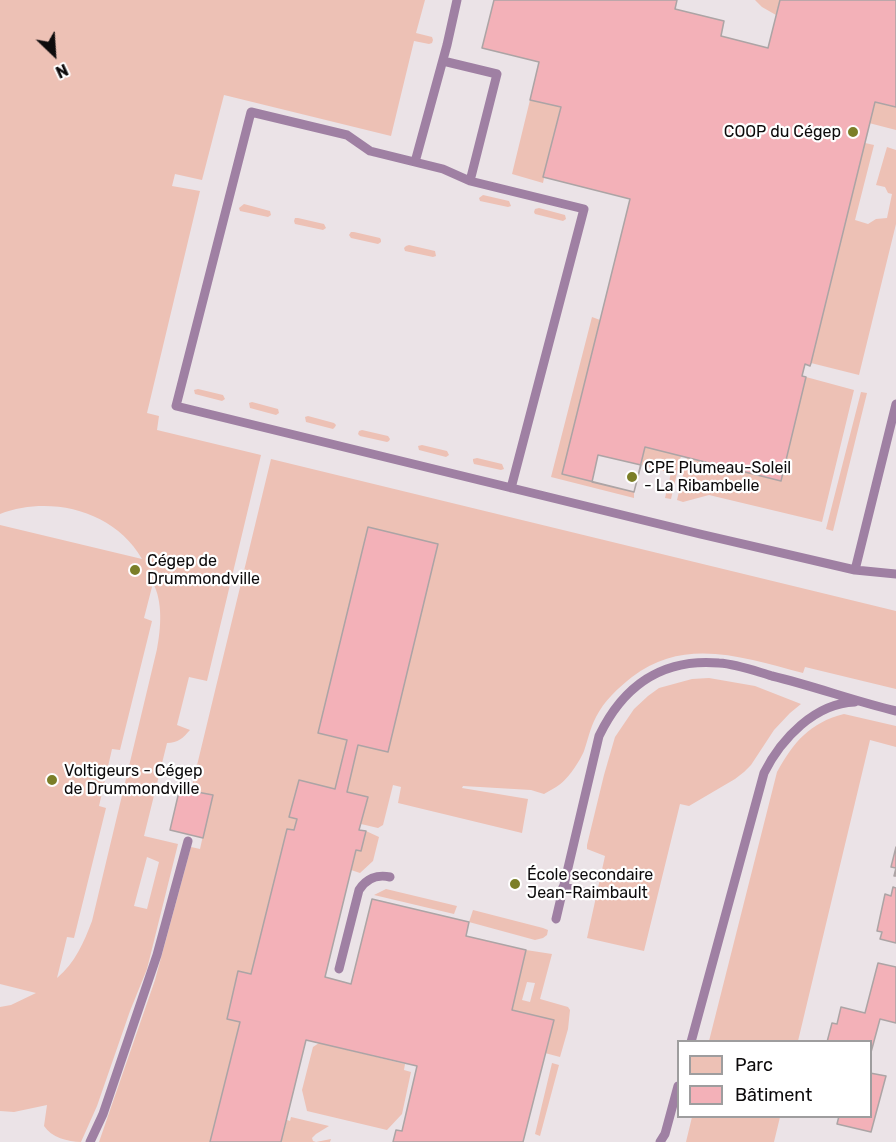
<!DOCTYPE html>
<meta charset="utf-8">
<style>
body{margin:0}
#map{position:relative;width:896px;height:1142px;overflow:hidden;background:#ebe3e7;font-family:Rubik,sans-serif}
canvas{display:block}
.legend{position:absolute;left:677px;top:1040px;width:195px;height:78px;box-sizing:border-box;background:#fff;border:2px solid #9e9d9e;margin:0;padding:8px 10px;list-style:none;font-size:18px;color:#0d0b0c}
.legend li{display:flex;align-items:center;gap:12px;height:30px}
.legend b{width:30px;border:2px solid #9e9d9e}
.north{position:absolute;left:24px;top:24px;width:60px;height:60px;-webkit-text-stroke:4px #fff;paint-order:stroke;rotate:155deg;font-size:16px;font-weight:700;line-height:24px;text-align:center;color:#0d0b0c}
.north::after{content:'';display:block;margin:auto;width:21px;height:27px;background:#0d0b0c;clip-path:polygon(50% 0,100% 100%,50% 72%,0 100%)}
</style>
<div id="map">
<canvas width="896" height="1142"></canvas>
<ul class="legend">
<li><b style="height:16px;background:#edc1b5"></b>Parc</li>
<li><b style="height:16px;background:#f3b1b8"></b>Bâtiment</li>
</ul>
<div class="north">N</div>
</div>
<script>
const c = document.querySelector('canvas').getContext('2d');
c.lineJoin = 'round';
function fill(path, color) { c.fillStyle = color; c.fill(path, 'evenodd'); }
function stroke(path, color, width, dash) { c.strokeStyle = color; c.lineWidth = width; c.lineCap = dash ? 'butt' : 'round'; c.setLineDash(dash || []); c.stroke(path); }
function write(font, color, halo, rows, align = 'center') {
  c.font = font + ' Rubik,sans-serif'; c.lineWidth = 4.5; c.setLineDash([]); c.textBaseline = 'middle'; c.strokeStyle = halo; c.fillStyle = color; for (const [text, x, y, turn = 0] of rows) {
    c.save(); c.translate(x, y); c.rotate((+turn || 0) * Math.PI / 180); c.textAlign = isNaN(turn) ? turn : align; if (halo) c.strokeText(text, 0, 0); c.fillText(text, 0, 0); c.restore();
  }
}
fill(new Path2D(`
 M0,0H425L416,33L432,37L433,40L432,43L429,44L414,41L391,136L224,95L202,180L175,174L172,186L200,191L147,413L159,416L157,430L261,455L207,681L189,677L177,725L190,730C183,738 178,743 167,743L144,836L178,844L147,969L130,1011L97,1106L81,1142C68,1142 51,1137 44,1126L47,1105L14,1112L0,1111V1007L11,1005L36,993L0,984V525L142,559C114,510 50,495 0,514ZM153,583C163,602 161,628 157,649L92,921C84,942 75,963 57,978L67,937L74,938L106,808L99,806L112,749L120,750L152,621L144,618ZM147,857L159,862L147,909L134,906Z
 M755,0H780L776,15L762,7Z
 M530,100L561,107L543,177L544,178L543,183L512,174Z
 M875,102L896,107V130L869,123Z
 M865,143L874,145L855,220L868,224L876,219L887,218L892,194L888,193L885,187L876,185L887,147L896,150V224L859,375L811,363Z
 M483,195L509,201L511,206L508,207L480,201L479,198Z
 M244,204L270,211L271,215L268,217L240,211L239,208Z
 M539,208L565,215L566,219L563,221L535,214L534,212L535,209Z
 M295,218H298L324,224L326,228L323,230L295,224L294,221Z
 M351,232H354L380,238L381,240V242L378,244L351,238L349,235Z
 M409,245L435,251L436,256L433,257L405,251L404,248L406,246Z
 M592,317L600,320L562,474L634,492V498L551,477Z
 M806,377L854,390L822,522L709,495L683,502L677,500L687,458L781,480Z
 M198,389L223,395L225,399L222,401L195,394L194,390Z
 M861,392L867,393L833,531L826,529Z
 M252,402L278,409L279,413L276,415L250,408L249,403Z
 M308,416L334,423L336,425L335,427L333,429L306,422L305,417Z
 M362,430L388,436L390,439L389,441L387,442L360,436L358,434L359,431Z
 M422,445L447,451L449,455L446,457L419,450L418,446Z
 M645,447L681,456L671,499L665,498L671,473L641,465Z
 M477,458L502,464L504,469L501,470L474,464L473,461V459Z
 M271,459L896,611V689L805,667L803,673C745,658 685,636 632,677C618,688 604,701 596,717C590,728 588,740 584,751C580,761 568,779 559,785C555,788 549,791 544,794L531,790L463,786L462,788L528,799L522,833L398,803L401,787L393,785L383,825L378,828L361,824L368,797L347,792L358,745L388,752L438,544L368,527L318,733L347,740L335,789L299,781L290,817L297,819L294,830L287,829L251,974L238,972L227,1018L240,1022L210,1142H99L155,980L191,847L200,849L212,795L197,792V787L192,786Z
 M709,678L755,686L801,704L790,713L774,730L751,765L744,772L735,779L689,806L680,804L644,951L587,938L605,856L587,849V845L604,775L615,737L634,709L648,696L659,688L692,679Z
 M844,714L896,726V747L870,740L798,1041H709L777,772C794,742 809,723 844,714Z
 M366,831L379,837L373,861L360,873L351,870L356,850L361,851Z
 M386,889L457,906L454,914L374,895Z
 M473,910L543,928L548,930L547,935L543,938L535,940L469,922Z
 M526,950L552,954L540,999L568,1007L570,1010L568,1029L560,1057L545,1053L512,1010ZM527,982L535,983L530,1002L522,1000Z
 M319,1043L405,1064L404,1070L411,1072L402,1114L387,1130L307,1111L302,1090L313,1047Z
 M552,1063L559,1065L540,1136L535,1134Z
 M291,1117L329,1126L316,1134L312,1138L313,1141L316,1142L331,1139L330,1142H281L287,1120L290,1121Z
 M692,1117L693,1116L780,1117L774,1142H686Z`), '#edc1b5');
const building = new Path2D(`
 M494,0H677L675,9L724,21L721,36L768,48L780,0H896V107L875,102L811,363L810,366L805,364L802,376L806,377L781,481L645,447L634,492L562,474L630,199L543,177L561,107L530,100L539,62L482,48Z
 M598,455L641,465L634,492L592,482Z
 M368,527L438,544L388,752L358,745L347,792L368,797L359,830L366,831L361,851L356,850L325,977L351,984L372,899L469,922L466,936L526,950L512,1010L554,1020L523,1142H393L396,1130L402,1131L417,1066L306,1040L281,1142H210L240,1022L227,1019L238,971L251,974L287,829L294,830L297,819L289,817L299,780L335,789L347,740L318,733Z
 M181,783L197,787V792L213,795L203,838L170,830Z
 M896,847V876H894L896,868L891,867Z
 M893,887L896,888V943L880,939L882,932L877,931L885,894L891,896Z
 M878,963L896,967V1023L880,1019L870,1056V1042H827L832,1023L837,1024L841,1007L865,1013Z
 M870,1073L886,1076L871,1132L837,1124L839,1116H870Z`);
fill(building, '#f3b1b8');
stroke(building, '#aca4a5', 1.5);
stroke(new Path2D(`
 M443,61L497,74L470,181
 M415,162L447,45L457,0
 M511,488L584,209L470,181L443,169L370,151L347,135L251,112L176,406L700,534L855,570L896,574
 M855,570L896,404
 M563,887L589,893
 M556,919L599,736C623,686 662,658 719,663C737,664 755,671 772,676C814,686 854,701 896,711
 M339,969L359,890C366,879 377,874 390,877
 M691,1042L764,773C781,739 815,703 855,702
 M90,1142L103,1114L157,955L188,841
 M660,1142L665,1134L678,1086`), '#9f80a3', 9);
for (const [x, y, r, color] of [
 [853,132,6,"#7b7e28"],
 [632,477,6,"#7b7e28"],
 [135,570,6,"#7b7e28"],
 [52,780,6,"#7b7e28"],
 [515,884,6,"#7b7e28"]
]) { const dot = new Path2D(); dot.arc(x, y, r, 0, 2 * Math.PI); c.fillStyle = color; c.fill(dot); stroke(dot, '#fff', 2); }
write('16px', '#0d0b0c', '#fff', [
 ["COOP du Cégep",841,132,"right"],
 ["CPE Plumeau-Soleil",644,468],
 ["- La Ribambelle",644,486],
 ["Cégep de",147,561],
 ["Drummondville",147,579],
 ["Voltigeurs - Cégep",64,771],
 ["de Drummondville",64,789],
 ["École secondaire",527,875],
 ["Jean-Raimbault",527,893]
], 'left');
</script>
